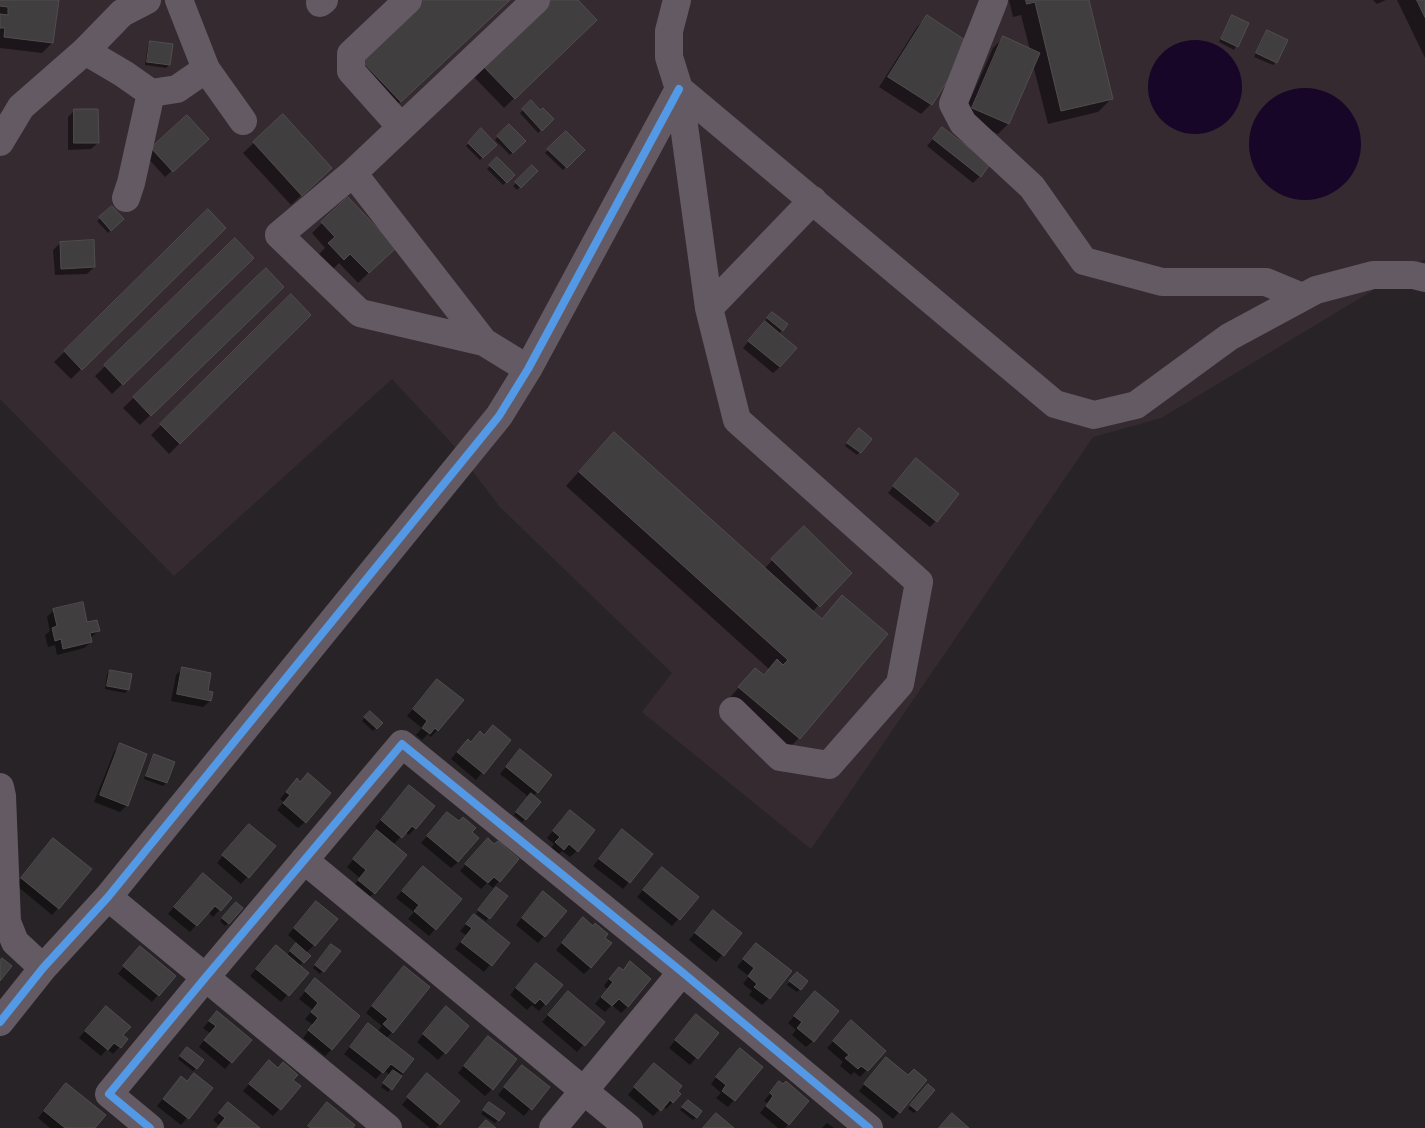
<!DOCTYPE html>
<style>
body{margin:0}
canvas{display:block;background:#282326}
</style>
<canvas width="1425" height="1128"></canvas>
<script>
const c = document.querySelector('canvas').getContext('2d');
c.lineJoin = 'round';
function fill(path, color) { c.fillStyle = color; c.fill(path, 'evenodd'); }
function stroke(path, color, width, dash) { c.strokeStyle = color; c.lineWidth = width; c.lineCap = dash ? 'butt' : 'round'; c.setLineDash(dash || []); c.stroke(path); }
fill(new Path2D(`
 M0,0H1425V259L1161,418L1093,437L811,849L642,712L672,673L500,507L449,440L392,379L174,576L0,399Z`), '#362a31');
fill(new Path2D(`
 M1148 87a47 47 0 1 1 94 0a47 47 0 1 1-94 0Z
 M1249 144a56 56 0 1 1 112 0a56 56 0 1 1-112 0Z`), '#170627');
fill(new Path2D(`
 M0,0H57L52,43L42,53L0,48Z
 M425,0H509L386,115L348,73Z
 M551,0H576L595,20L504,108L473,76Z
 M1009,0H1088L1112,98L1098,112L1048,124L1033,65L1008,124L998,134L962,118L993,48L1003,38L1030,50L1021,15L1013,17Z
 M1373,0H1386L1377,4Z
 M1397,0H1425V58Z
 M1233,16L1248,23L1234,50L1219,42L1230,19Z
 M927,17L931,104L921,114L879,87L917,27Z
 M1267,32L1276,62L1273,65L1254,57L1264,35Z
 M151,42L169,65L166,68L145,65L148,45Z
 M531,102L540,112L552,119L538,133L520,113Z
 M74,111L98,143L91,149L68,150V117Z
 M283,116L320,178L291,205L243,153Z
 M187,117L200,145L165,177L145,155Z
 M509,125L525,141L510,155L495,140Z
 M942,128L980,176L973,183L927,146Z
 M481,130L496,145L480,160L466,146Z
 M566,133L583,150L563,170L545,153Z
 M497,159L513,175L503,185L487,169Z
 M532,167L536,171L517,190L513,186Z
 M112,208L122,219L108,233L97,221Z
 M208,211L224,228L71,379L54,362Z
 M322,223L384,258L358,283L339,263L333,269L319,254L325,248L312,233Z
 M235,240L252,258L112,394L95,376Z
 M60,243L94,267L87,274L55,275L53,250Z
 M266,270L282,287L140,425L123,408Z
 M291,296L310,315L169,454L151,435Z
 M769,316L782,330L779,334L780,367L773,373L743,348Z
 M856,433L870,439L857,455L845,446Z
 M600,448L764,569L804,527L850,573L812,612L821,620L842,597L886,634L799,738L785,752L726,702L755,669L763,675L769,669L566,486Z
 M909,467L936,521L930,527L888,493Z
 M54,610L86,624L98,631L90,638L91,642L84,648L57,655L55,645L48,647L45,635L50,631L47,617Z
 M182,669L206,692L210,701L203,707L171,701L176,675Z
 M110,671L128,690L125,693L105,689L107,674Z
 M437,681V730L431,737L428,734L422,740L416,735L422,728L407,716Z
 M370,712L381,723L373,731L362,721Z
 M484,737L509,740L476,780L451,759L461,747Z
 M121,745L127,805L120,812L94,802L114,752Z
 M520,750L537,792L533,796L525,819L522,822L514,815L529,797L500,774Z
 M154,756L173,763L166,783L163,786L144,779L151,759Z
 M300,783L305,822L298,828L277,810L284,802L280,799L290,787Z
 M403,794L415,828L409,835L405,832L393,845L374,893L367,899L353,887L360,878L347,867L378,830L375,827Z
 M570,811L577,851L570,857L562,851L556,856L549,850L554,844L547,838Z
 M441,820L458,823V862L451,868L421,843Z
 M622,831L629,882L623,889L593,866Z
 M243,832L274,846L241,884L217,863Z
 M47,846L58,908L52,915L16,885Z
 M494,846L499,881L493,888L487,883L481,889L460,871L481,847Z
 M662,868L697,897L672,926L637,897Z
 M416,874L435,929L429,936L408,919L414,912L396,898Z
 M196,881L230,898L213,917L208,912L190,932L168,914Z
 M494,892L506,896L486,921L476,914Z
 M536,900L544,936L538,943L516,925Z
 M233,906L228,923L225,926L220,921Z
 M310,909L314,945L306,953L309,956L299,966L307,973L281,1002L250,976L270,953L287,955L297,943L288,935Z
 M713,912L741,933L716,962L689,940Z
 M474,916L508,943L484,972L455,949L466,935L460,931Z
 M576,926L592,927L591,967L584,974L556,950Z
 M756,944L769,998L762,1005L749,995L752,991L743,984L749,976L737,967Z
 M328,948L339,951L320,974L313,968Z
 M134,954L174,976L152,1002L118,974Z
 M404,967L392,1032L386,1039L403,1073L388,1092L381,1087L390,1075L384,1070L376,1079L344,1054L368,1025L377,1032L382,1026L366,1013Z
 M529,971L545,1004L539,1011L532,1005L527,1010L510,995Z
 M612,975L628,1006L621,1013L612,1005L605,1012L595,1004L607,989L604,986Z
 M794,976L806,981L797,992L787,985Z
 M315,980L332,1049L325,1056L303,1038L313,1025L305,1019L313,1010L299,999Z
 M815,993L813,1041L806,1047L792,1035L796,1030L788,1023Z
 M562,999L603,1022L577,1052L542,1022Z
 M106,1007L121,1036L126,1040L113,1054L107,1049L101,1056L79,1038Z
 M439,1015L468,1026L438,1060L417,1042Z
 M211,1019L250,1040L225,1069L199,1047L210,1033L203,1028Z
 M690,1022L717,1033L690,1065L669,1048Z
 M845,1029L884,1051L860,1077L854,1072L851,1075L840,1066L843,1062L827,1048Z
 M488,1037L492,1089L485,1096L458,1073Z
 M184,1051L196,1068L193,1071L178,1059Z
 M733,1056L761,1068L728,1107L716,1098L721,1093L711,1084Z
 M269,1061L299,1086L273,1116L243,1091Z
 M880,1065L908,1076L926,1080L893,1119L859,1091Z
 M648,1071L673,1102L666,1109L663,1106L653,1116L628,1095Z
 M516,1073L548,1087L524,1116L498,1095Z
 M181,1077L186,1082L211,1088L181,1125L157,1106Z
 M420,1082L440,1124L436,1128H430L402,1105Z
 M779,1083L808,1101L785,1128H778L760,1113L768,1103L764,1101Z
 M925,1088L917,1110L914,1113L908,1109Z
 M60,1091L94,1128H50L38,1118Z
 M489,1103L503,1113L495,1123L481,1114Z
 M228,1104L258,1128H217L219,1125L213,1120Z
 M685,1105L696,1117L693,1120L680,1110Z
 M827,1123L834,1128H822Z`), '#0007');
const building = new Path2D(`
 M0,0H59L53,43L4,37L5,28H0V14L8,15V7L0,6Z
 M423,0H510L401,102L360,59Z
 M549,0H578L597,20L515,99L482,65Z
 M1026,0H1089L1113,99L1061,111L1035,2L1027,4Z
 M1417,0H1425V17Z
 M927,15L971,44L932,105L888,77Z
 M1232,15L1249,23L1238,47L1221,39Z
 M1267,30L1288,40L1277,63L1256,53Z
 M1003,36L1040,53L1009,124L972,108Z
 M150,41L173,44L170,65L147,62Z
 M531,100L540,110L543,108L554,119L542,131L522,109Z
 M74,109H98L99,143H74Z
 M283,114L332,168L302,196L253,142Z
 M187,115L209,139L173,172L151,148Z
 M509,124L526,141L513,153L497,136Z
 M942,127L990,164L981,177L933,139Z
 M481,128L497,145L483,158L468,143Z
 M566,131L585,150L567,168L547,149Z
 M497,157L515,175L507,183L489,165Z
 M532,165L538,171L521,188L515,182Z
 M348,197L396,248L369,273L350,254L344,260L328,243L335,237L321,222Z
 M112,206L124,219L111,231L99,217Z
 M208,209L226,228L82,370L64,351Z
 M235,238L254,258L123,385L104,365Z
 M94,240L95,267L61,269L60,242Z
 M266,268L284,287L151,416L133,397Z
 M291,294L311,315L180,444L160,424Z
 M772,312L788,324L783,331L767,318Z
 M765,321L797,348L780,367L748,341Z
 M859,428L872,439L861,453L847,443Z
 M614,432L822,619L842,595L888,634L800,739L738,687L755,668L764,675L777,659L783,665L788,660L579,472Z
 M916,458L959,494L937,522L893,486Z
 M804,526L852,573L820,607L771,559Z
 M83,602L87,622L97,620L100,631L90,633L92,642L63,649L61,639L55,641L52,628L57,626L53,609Z
 M182,667L211,673L208,691L213,692L211,701L177,694Z
 M110,670L132,674L129,690L107,686Z
 M437,679L464,700L438,731L435,728L430,734L422,728L427,721L413,709Z
 M370,711L383,723L377,729L364,717Z
 M493,725L511,740L484,774L457,752L468,739L471,742L480,731L484,735Z
 M120,743L147,754L128,806L100,795Z
 M520,749L552,775L538,793L506,767Z
 M154,754L175,762L167,783L146,776Z
 M308,773L331,793L306,823L283,803L290,795L286,792L297,778L300,782Z
 M409,785L435,806L416,829L412,826L402,838L381,820Z
 M531,793L541,802L526,820L516,812Z
 M570,810L595,830L578,852L569,844L564,850L555,842L560,837L553,831Z
 M447,812L459,821L463,817L476,828L472,832L479,838L458,862L427,836Z
 M249,824L276,846L249,878L222,855Z
 M622,829L653,854L630,883L599,859Z
 M377,830L407,855L375,894L358,880L366,870L353,859Z
 M53,838L92,869L59,909L21,878Z
 M488,838L494,844L498,841L519,859L500,882L494,877L488,883L465,864Z
 M423,866L462,899L436,930L414,911L419,905L402,891Z
 M662,867L699,897L680,920L643,890Z
 M203,873L232,898L221,911L215,906L197,926L174,907Z
 M496,887L508,896L490,919L478,910Z
 M543,891L567,911L545,937L522,918Z
 M316,901L338,919L315,946L294,928Z
 M236,902L243,908L229,924L222,918Z
 M713,910L742,933L724,956L695,933Z
 M474,914L510,943L492,966L461,942L472,928L466,924Z
 M583,917L593,926L595,923L608,934L605,938L612,943L591,968L562,943Z
 M296,943L311,956L304,963L290,951Z
 M756,943L792,971L770,999L754,987L757,984L748,976L754,968L743,959Z
 M331,944L341,951L324,972L315,965Z
 M276,945L309,973L289,996L256,969Z
 M140,946L176,976L159,996L123,966Z
 M2,958L12,966L0,981V961Z
 M630,961L651,979L628,1007L619,999L612,1006L601,997L613,982L609,979L619,967L623,970Z
 M536,963L563,985L546,1005L540,999L535,1004L516,988Z
 M404,966L430,987L393,1033L383,1024L388,1019L372,1006Z
 M797,972L808,981L801,990L789,981Z
 M315,978L360,1016L332,1050L308,1030L318,1018L311,1012L318,1003L305,991Z
 M568,991L605,1022L585,1046L548,1015Z
 M815,991L839,1011L814,1042L797,1028L802,1022L794,1016Z
 M106,1006L131,1027L123,1035L128,1039L121,1048L114,1043L108,1050L85,1031Z
 M446,1006L469,1026L446,1054L423,1034Z
 M217,1011L252,1040L232,1063L204,1040L216,1026L209,1021Z
 M696,1014L719,1033L698,1059L675,1040Z
 M851,1020L886,1051L868,1071L861,1066L858,1069L845,1058L849,1055L833,1041Z
 M368,1023L414,1059L403,1073L391,1064L383,1073L350,1047Z
 M488,1036L517,1059L493,1090L464,1066Z
 M187,1047L204,1060L197,1069L180,1056Z
 M740,1048L763,1067L735,1101L722,1091L726,1085L716,1077Z
 M886,1057L908,1075L914,1069L927,1080L900,1113L864,1084Z
 M269,1060L278,1068L283,1062L298,1075L293,1080L301,1086L281,1110L249,1084Z
 M654,1063L682,1086L678,1091L681,1094L673,1103L670,1100L661,1111L634,1087Z
 M522,1065L550,1087L532,1110L504,1087Z
 M393,1070L402,1076L392,1090L383,1083Z
 M194,1073L213,1088L189,1119L163,1099L181,1076L187,1081Z
 M427,1073L460,1101L440,1125L407,1097Z
 M779,1081L783,1084L786,1081L809,1101L789,1125L766,1106L773,1096L770,1093Z
 M66,1083L106,1115L95,1128H65L44,1111Z
 M928,1084L935,1090L917,1111L910,1105Z
 M688,1100L702,1111L697,1118L682,1107Z
 M228,1102L260,1128H217L225,1118L219,1113Z
 M327,1102L355,1125L353,1128H311L308,1126Z
 M489,1102L505,1113L499,1121L483,1110Z
 M716,1113L734,1128H703Z
 M952,1113L969,1128H939Z
 M486,1120L496,1128H479Z`);
fill(building, '#413e3f');
stroke(building, '#514d4e', 1);
stroke(new Path2D(`
 M179,0L206,69L243,121
 M677,0L669,31V57L679,89L1055,404L1094,415L1136,405L1229,337L1316,290L1373,275H1413L1425,278
 M994,0L953,104L963,123L1032,187L1084,261L1162,282H1266L1302,297
 M320,3L324,0
 M85,51L124,74L151,93L177,89L206,69
 M679,89L709,308L737,420L919,582L900,684L829,765L780,757L733,711
 M401,127L351,71V54L408,0
 M0,142L21,107L85,51L122,13L147,0
 M353,173L484,342
 M126,198L131,183L151,93
 M709,308L813,200
 M528,369L484,342L360,313L279,235L353,173L536,0
 M0,787L2,796L7,922L15,942L43,968
 M304,860L629,1128
 M108,897L388,1128
 M0,1022L43,968L108,897L499,416L528,369L679,89
 M150,1128L109,1094L205,978L402,744L682,972L869,1128
 M553,1128L682,972`), '#645a63', 28);
stroke(new Path2D(`
 M0,1022L43,968L108,897L499,416L528,369L679,89
 M150,1128L109,1094L205,978L402,744L682,972L869,1128`), '#5399e6', 8);
</script>
